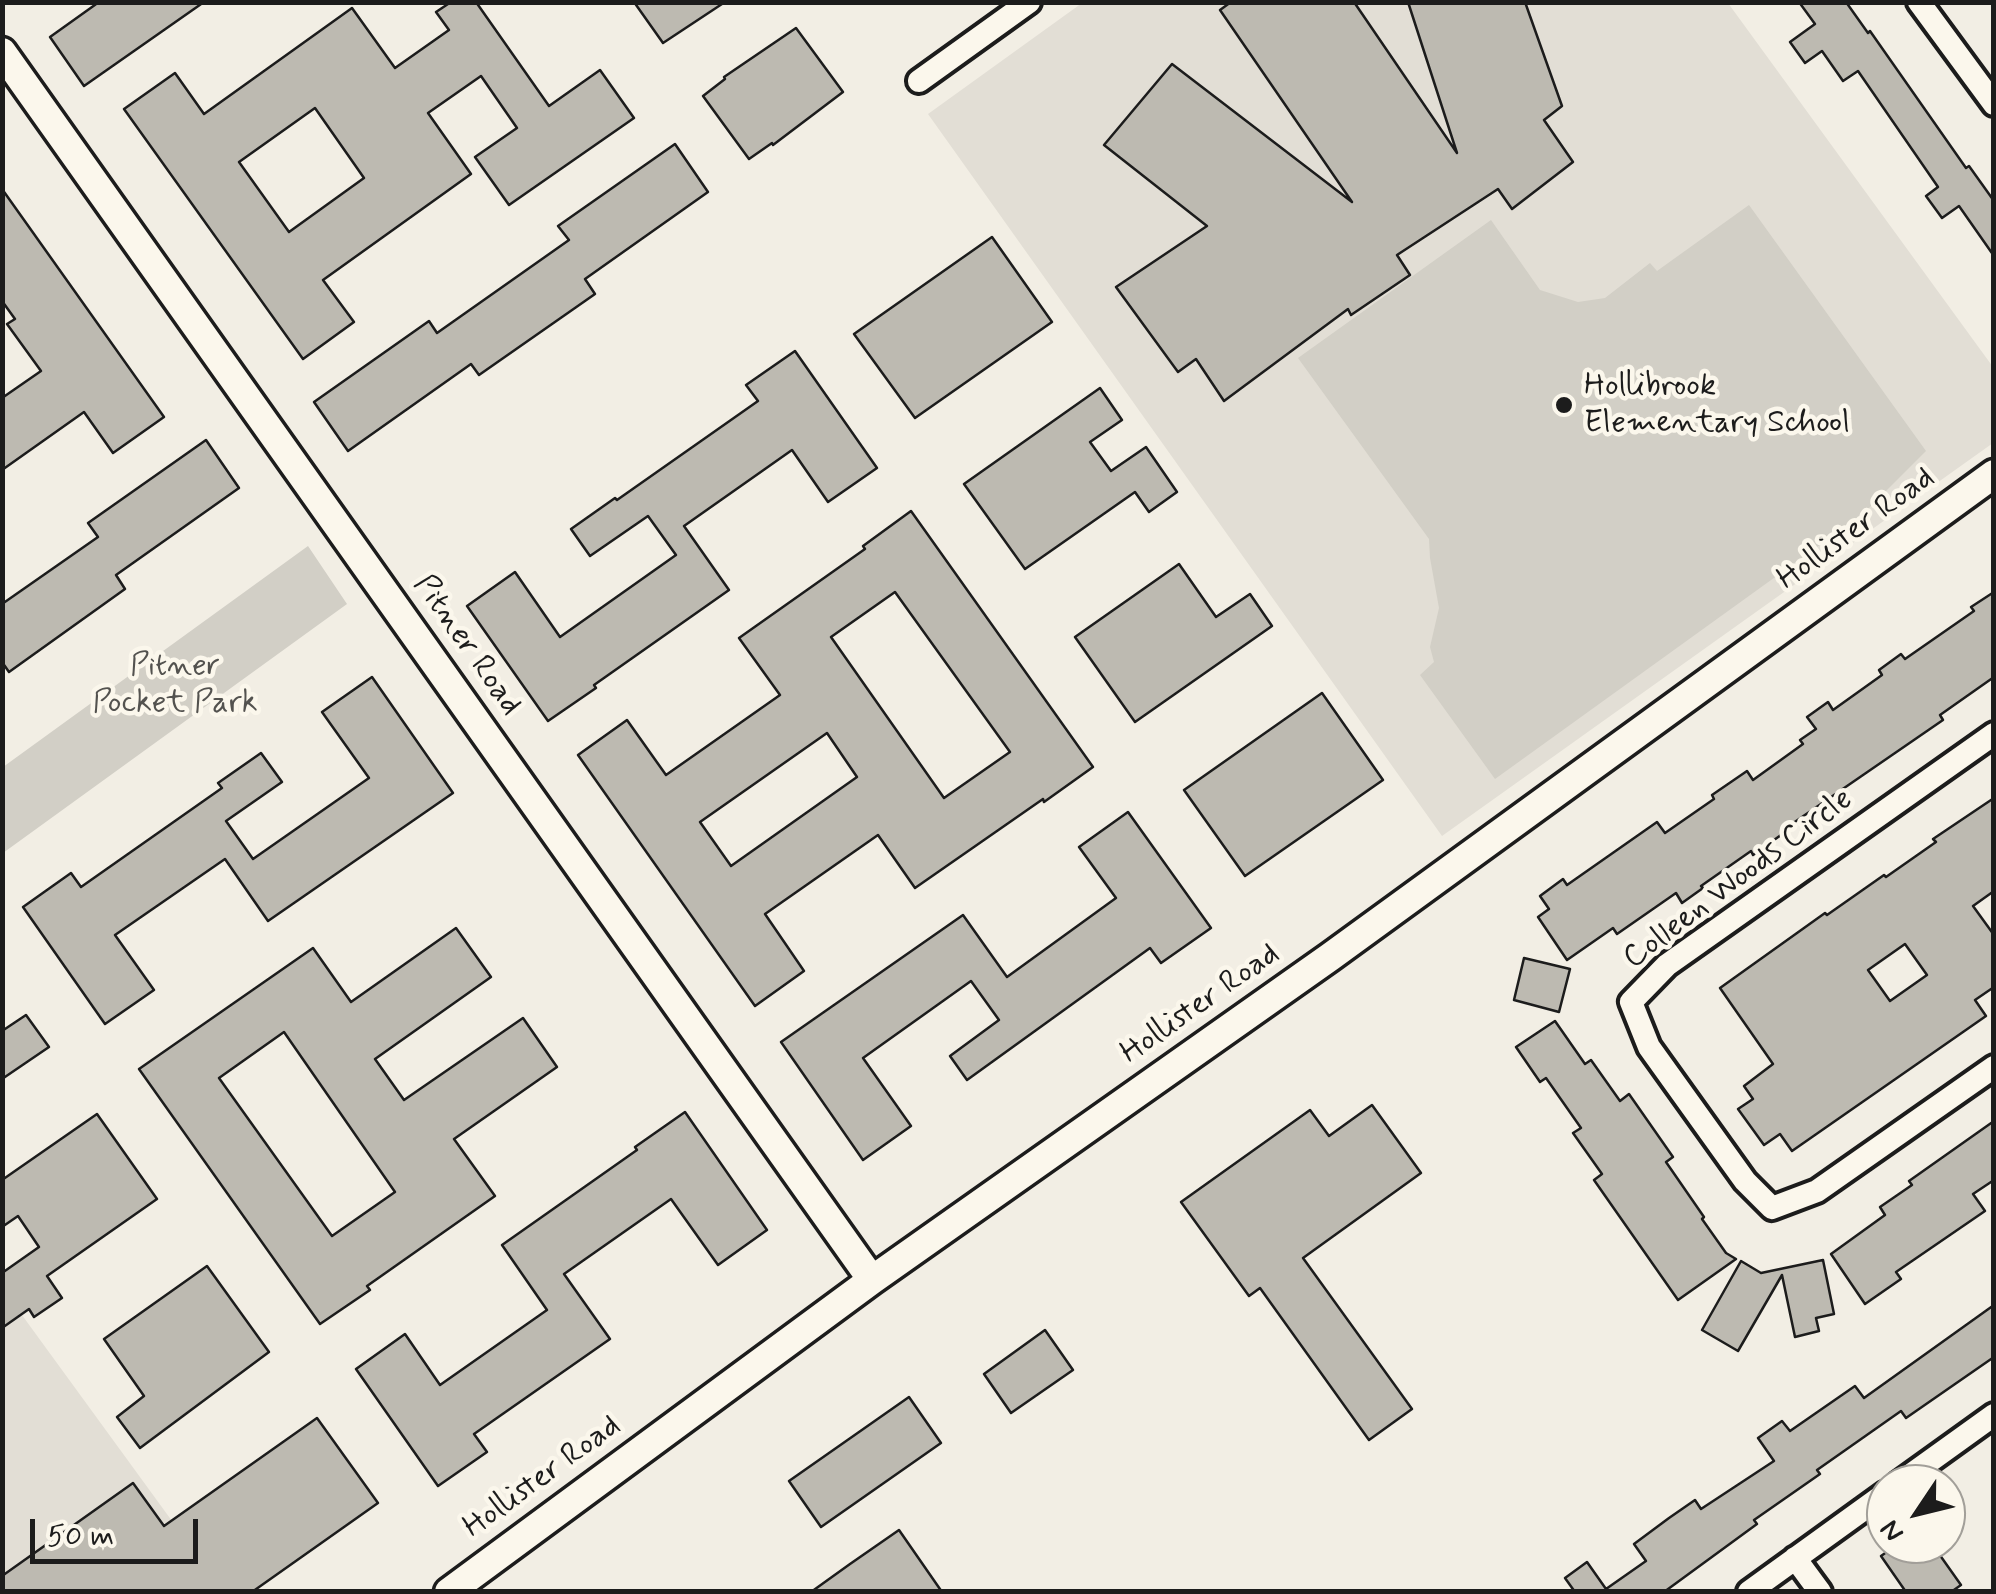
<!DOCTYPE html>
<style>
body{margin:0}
#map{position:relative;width:1996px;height:1594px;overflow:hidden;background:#f2eee4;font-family:Mynerve,sans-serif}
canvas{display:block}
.frame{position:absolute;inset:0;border:5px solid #1c1c1c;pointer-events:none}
.north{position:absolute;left:1866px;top:1464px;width:100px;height:100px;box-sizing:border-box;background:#fbf7ec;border:2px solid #a29f99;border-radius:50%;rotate:235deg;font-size:28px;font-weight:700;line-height:40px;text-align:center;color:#1c1c1c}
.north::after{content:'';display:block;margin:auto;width:35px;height:45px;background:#1c1c1c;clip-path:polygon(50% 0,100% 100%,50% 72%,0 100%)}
.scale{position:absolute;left:30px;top:1519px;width:168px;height:45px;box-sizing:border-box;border:5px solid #1c1c1c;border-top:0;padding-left:12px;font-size:30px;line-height:35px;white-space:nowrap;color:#1c1c1c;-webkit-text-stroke:8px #fbf7ec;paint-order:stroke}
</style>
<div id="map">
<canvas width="1996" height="1594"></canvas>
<div class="frame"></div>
<div class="north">N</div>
<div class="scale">50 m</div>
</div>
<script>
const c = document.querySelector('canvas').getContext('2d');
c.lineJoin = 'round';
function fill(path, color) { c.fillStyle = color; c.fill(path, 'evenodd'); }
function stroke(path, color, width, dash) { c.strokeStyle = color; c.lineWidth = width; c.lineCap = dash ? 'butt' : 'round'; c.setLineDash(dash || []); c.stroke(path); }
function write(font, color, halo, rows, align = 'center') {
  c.font = font + ' Mynerve,sans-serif'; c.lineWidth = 9; c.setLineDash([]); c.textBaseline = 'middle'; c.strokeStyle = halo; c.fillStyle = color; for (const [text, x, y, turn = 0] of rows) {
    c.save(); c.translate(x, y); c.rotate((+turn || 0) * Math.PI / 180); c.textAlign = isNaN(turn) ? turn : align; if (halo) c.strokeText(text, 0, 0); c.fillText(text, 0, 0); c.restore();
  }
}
fill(new Path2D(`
 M1082,3H1728L1993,367V443L1442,836L928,114Z
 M3,1289L223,1591H3Z`), '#e2ded5');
fill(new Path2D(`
 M1749,205L1926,451L1864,513L1495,779L1420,675L1434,662L1430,647L1439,608L1430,558L1429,539L1298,358L1491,220L1540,290L1578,302L1605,298L1650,263L1657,271Z
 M308,546L347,604L3,853V767Z`), '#d2cfc6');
const building = new Path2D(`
 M99,2H204L84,86L50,37Z
 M451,2H476L549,106L600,70L634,118L509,205L475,157L517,128L481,76L428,113L471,174L323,280L354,322L303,359L124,109L175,73L204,114L352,8L395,68L449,30L436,12ZM315,108L364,178L289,232L239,162Z
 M634,2H725L663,43Z
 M1231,2H1354L1457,153L1408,2H1525L1562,106L1544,120L1573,162L1512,209L1498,189L1397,255L1410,275L1351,315L1348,309L1224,401L1196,359L1178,372L1116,287L1207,226L1104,145L1172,64L1352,202L1220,10Z
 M1799,2H1846L1868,33L1870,31L1966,168L1969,166L1994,201V256L1959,206L1942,218L1926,196L1938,187L1858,71L1843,81L1822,51L1805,63L1790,42L1815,24Z
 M796,28L843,92L773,145L772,143L749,159L703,96L725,79L724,77Z
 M675,144L708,192L585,279L595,294L479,375L471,364L348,451L314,402L429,321L437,333L569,240L558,226Z
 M2,189L164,417L113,453L84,412L2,470V398L41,371L7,324L15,319L2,301Z
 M992,237L1052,322L915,418L854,334Z
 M795,351L877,468L828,502L792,450L684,526L729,590L594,685L596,688L548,721L467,606L515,572L560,637L676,555L648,516L590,556L571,529L615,498L617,500L758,401L746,385Z
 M1100,388L1122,420L1090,442L1111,471L1146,447L1177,492L1149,512L1135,492L1025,569L964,484Z
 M206,440L239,488L116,575L125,589L9,672L2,662V604L98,537L88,523Z
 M911,511L1093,767L1044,802L1043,799L915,888L878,835L765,914L804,971L755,1006L578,755L627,720L666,775L780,695L739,638L865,549L863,546ZM895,592L1010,752L944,798L831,637ZM827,733L857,777L731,866L700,822Z
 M1179,564L1216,617L1250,594L1272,626L1135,722L1075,637Z
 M1994,592V677L1940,715L1943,720L1786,828L1788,830L1753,855L1751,851L1701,886L1703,888L1682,903L1676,893L1617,934L1613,928L1567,960L1538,917L1549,909L1540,896L1563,879L1567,885L1657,822L1665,833L1714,799L1712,795L1747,771L1753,780L1803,744L1800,740L1816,729L1807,717L1828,702L1833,710L1882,675L1879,670L1901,654L1905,659L1974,611L1971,607Z
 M372,677L453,793L268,921L225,859L115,935L154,990L105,1024L23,907L71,873L81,887L222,788L218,783L261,753L282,782L226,821L253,859L369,778L322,712Z
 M1322,693L1383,780L1245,876L1184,790Z
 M1994,798V891L1973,906L1994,935V987L1975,1000L1986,1016L1792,1151L1780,1134L1764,1145L1738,1109L1753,1099L1744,1086L1773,1064L1720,988L1825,913L1827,915L1884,875L1886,877L1936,842L1933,839ZM1905,944L1927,975L1890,1001L1868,970Z
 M1128,812L1211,928L1161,963L1150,948L967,1080L950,1056L999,1020L971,981L863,1058L911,1126L863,1160L781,1042L963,915L1007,977L1116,898L1079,847Z
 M456,928L491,977L375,1059L404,1100L523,1018L557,1067L454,1139L495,1196L367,1286L370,1290L320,1324L139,1069L313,948L351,1002ZM284,1032L395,1192L332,1236L219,1078Z
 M1524,958L1570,969L1559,1012L1514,1000Z
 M26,1015L49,1047L2,1079V1031Z
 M1555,1021L1585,1064L1591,1060L1620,1101L1629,1094L1673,1157L1666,1162L1704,1217L1702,1219L1726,1253L1736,1259L1678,1300L1594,1180L1602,1174L1573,1133L1581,1128L1546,1078L1540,1082L1516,1047Z
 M1372,1105L1421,1173L1303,1258L1412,1409L1369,1440L1260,1288L1249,1296L1181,1202L1310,1110L1329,1136Z
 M685,1112L767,1230L718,1265L671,1199L564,1274L610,1339L474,1434L487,1452L438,1486L356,1369L405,1334L440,1385L547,1310L502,1245L637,1150L635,1147Z
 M97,1114L157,1199L47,1276L62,1298L34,1317L29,1309L2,1328V1273L39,1247L18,1216L2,1227V1180Z
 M1994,1121V1180L1973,1194L1985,1211L1896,1272L1901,1279L1865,1304L1831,1254L1885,1215L1880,1207L1912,1185L1909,1181Z
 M1823,1260L1834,1314L1816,1318L1819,1331L1795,1337L1782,1275L1738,1351L1702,1330L1741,1261L1761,1273Z
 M207,1266L269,1352L140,1448L117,1417L144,1396L104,1339Z
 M1994,1305V1357L1906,1418L1901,1411L1817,1470L1820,1474L1754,1520L1757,1524L1664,1592H1575L1565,1578L1587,1562L1606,1589L1646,1561L1634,1544L1669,1518L1695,1500L1701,1509L1774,1461L1758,1438L1782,1421L1790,1431L1855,1386L1864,1398Z
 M1045,1330L1073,1370L1011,1413L984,1374Z
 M909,1397L941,1443L821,1527L789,1481Z
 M317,1418L378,1503L252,1592H2V1576L133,1483L164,1526Z
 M899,1530L942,1592H811L850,1564Z
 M1898,1544H1932L1961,1585L1951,1592H1906L1881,1556Z`);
fill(building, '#bdbab1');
stroke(building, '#1c1c1c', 2.5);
const minor = new Path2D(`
 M1919,2L1994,104
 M919,81L1029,2
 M1994,734L1667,965L1631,1002L1649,1047L1745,1181L1772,1208L1817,1191L1994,1067
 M1898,1484L1994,1415
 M1795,1558L1820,1592
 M1749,1592L1886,1493`);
const tertiary = new Path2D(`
 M2,52L872,1280
 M449,1592L872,1280L1330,957L1994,474`);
stroke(minor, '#1c1c1c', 30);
stroke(tertiary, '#1c1c1c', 35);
stroke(minor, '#fbf7ec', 22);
stroke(tertiary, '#fbf7ec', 28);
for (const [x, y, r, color] of [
 [1564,405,10,"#1c1c1c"]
]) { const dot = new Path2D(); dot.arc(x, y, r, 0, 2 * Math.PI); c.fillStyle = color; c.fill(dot); stroke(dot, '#fbf7ec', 4); }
write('32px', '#1c1c1c', '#fbf7ec', [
 ["Hollibrook",1584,387],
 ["Elementary School",1584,424]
], 'left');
write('32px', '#1c1c1c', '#fbf7ec', [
 ["Hollister Road",1857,530,-36],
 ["Pitner Road",466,646,55],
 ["Colleen Woods Circle",1739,880,-37],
 ["Hollister Road",1201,1005,-35],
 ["Hollister Road",543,1478,-36]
]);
write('32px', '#53524f', '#fbf7ec', [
 ["Pitner",175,667],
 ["Pocket Park",175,704]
]);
</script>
